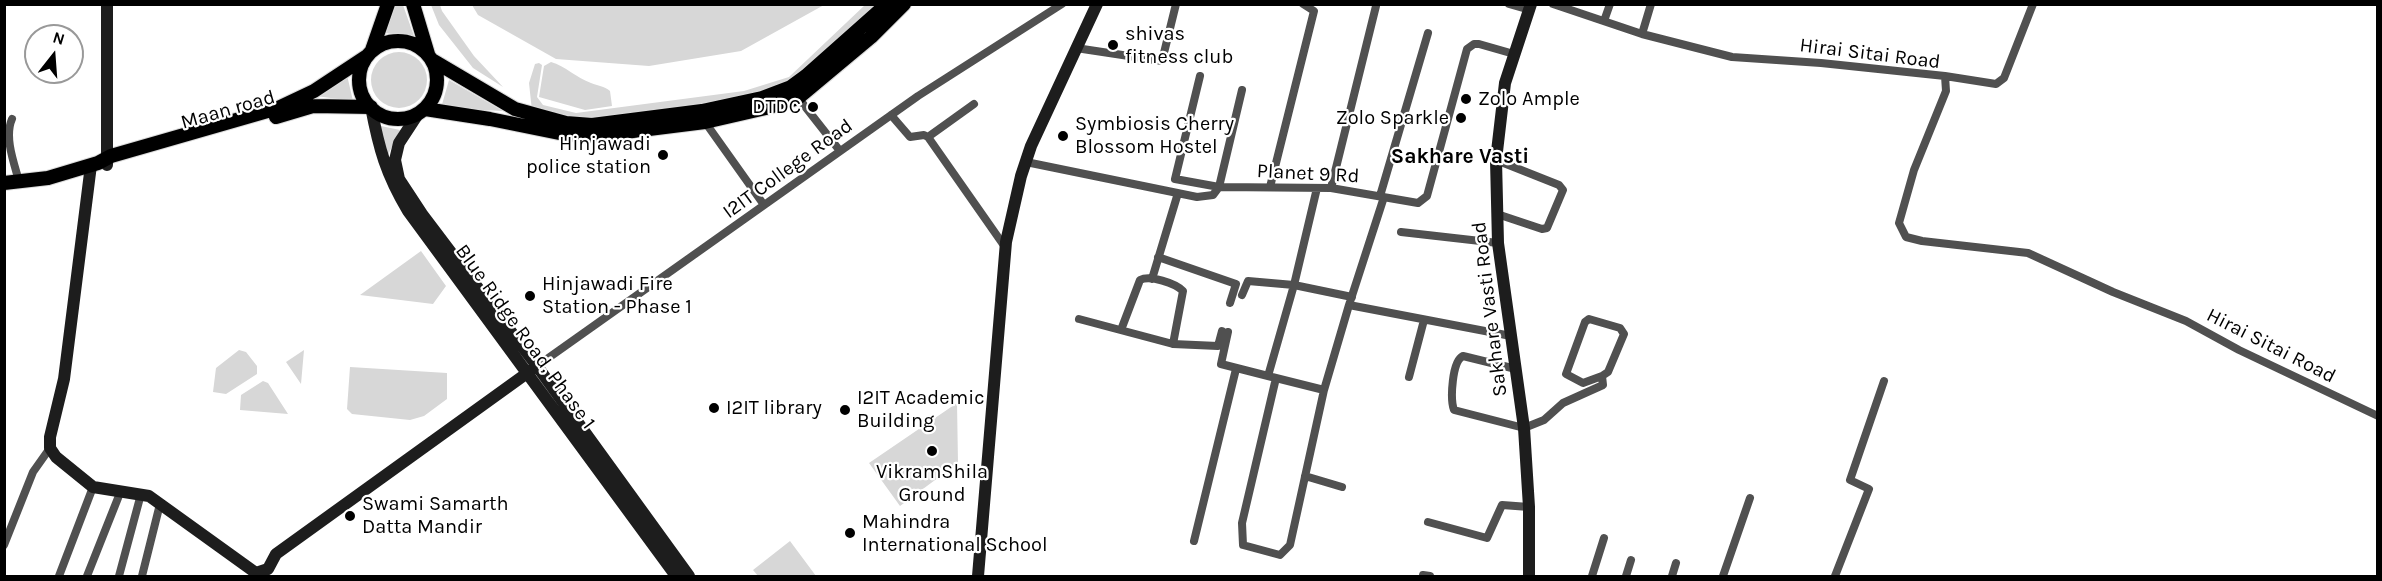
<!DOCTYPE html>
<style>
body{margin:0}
#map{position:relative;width:2382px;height:581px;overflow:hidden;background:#fff;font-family:Karla,sans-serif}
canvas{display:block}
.frame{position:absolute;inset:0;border:6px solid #000;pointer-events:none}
.north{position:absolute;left:24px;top:24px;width:60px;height:60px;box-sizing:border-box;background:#fff;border:2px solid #999;border-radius:50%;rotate:17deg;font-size:16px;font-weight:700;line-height:24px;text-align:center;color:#000}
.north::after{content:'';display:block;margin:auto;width:21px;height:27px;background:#000;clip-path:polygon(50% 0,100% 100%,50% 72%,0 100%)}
</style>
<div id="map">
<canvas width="2382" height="581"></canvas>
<div class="frame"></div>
<div class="north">N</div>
</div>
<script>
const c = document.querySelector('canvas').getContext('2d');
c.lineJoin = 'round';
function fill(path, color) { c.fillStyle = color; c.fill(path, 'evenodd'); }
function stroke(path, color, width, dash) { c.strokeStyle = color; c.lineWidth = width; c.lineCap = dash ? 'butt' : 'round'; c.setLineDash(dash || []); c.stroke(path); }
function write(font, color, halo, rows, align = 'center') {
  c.font = font + ' Karla,sans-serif'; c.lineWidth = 4.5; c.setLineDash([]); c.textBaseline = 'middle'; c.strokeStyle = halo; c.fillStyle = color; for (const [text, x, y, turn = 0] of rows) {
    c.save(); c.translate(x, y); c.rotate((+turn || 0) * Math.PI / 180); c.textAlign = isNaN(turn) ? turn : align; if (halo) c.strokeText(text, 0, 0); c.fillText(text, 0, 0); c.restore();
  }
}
fill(new Path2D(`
 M395,5H403L414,36L384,33Z
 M431,5H440L442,11L474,56L503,87L473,68L439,25Z
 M472,5L823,4L824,5L741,51L649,66L556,59L478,15Z
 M865,5H879L795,80L739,99L585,121L532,111L529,83L535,64L539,63L542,65L537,97L543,105L576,113L744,91L789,77Z
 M371 80a28 28 0 1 1 56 0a28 28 0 1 1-56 0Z
 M551,62C565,66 577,78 591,83C598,86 604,86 610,91L612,106L585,110L539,97L544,66Z
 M347,75L353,101L316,96Z
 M449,80L503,111L441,108Z
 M381,126L400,130L387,157L380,127Z
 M421,251L446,286L433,304L360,295Z
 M239,350L246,352L257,366V374L226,394L213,392L216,368Z
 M304,350L301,384L286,362Z
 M350,367L447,373V399L424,416L410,420L352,414L347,409Z
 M263,381L268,383L288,414L240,410L241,395Z
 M957,403L958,463L900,506L869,463Z
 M790,541L816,576H758L753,570Z`), '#d7d7d7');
const primary = new Path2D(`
 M413,4L428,54
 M359 80a39 39 0 1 1 78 0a39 39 0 1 1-78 0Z
 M372,50L388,4
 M432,60L515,109L566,123L592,125L702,111L762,98L791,87L806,76L887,4
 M425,109L490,119L564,134L593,136L705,122L766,108L798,98L871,37L904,4
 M276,117L313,106L371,107
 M4,183L48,178L98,163L111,156L278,108L314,91L367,56`);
stroke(primary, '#dbdbdb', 16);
stroke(new Path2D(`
 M1509,4L1530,10
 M1553,4L1642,34L1732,57L1821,63L1945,76L1946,91L1914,170L1899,223L1906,237L1922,241L2028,253L2113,292L2186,321L2239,350L2378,416
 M1604,21L1610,4
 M1642,34L1651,4
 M1076,48L1162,61L1176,4
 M1200,76L1175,179L1219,187L1331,188L1418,203L1427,196L1467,49L1474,44H1479L1514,54
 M1945,76L1996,84L2004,78L2033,4
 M796,95L840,151
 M891,115L910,137L924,135L928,137L1005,247
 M12,119C4,137 14,163 19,181
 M705,122L764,205
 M928,137L974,104
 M1496,160L1559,185L1563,190L1547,228L1542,229L1497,214
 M1026,162L1197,197L1213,195L1219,187L1242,90
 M1270,187L1314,11L1303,4
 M1331,188L1376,6
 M1380,196L1428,33
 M1384,197L1349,305L1511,336
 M1401,232L1498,243
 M1158,257L1236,284L1230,303
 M1152,279L1178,193
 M1242,295L1248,281L1294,285L1317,188
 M1349,305L1324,390L1268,376L1294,285L1352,297
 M1079,319L1173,344L1218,346L1222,331
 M1121,330L1140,280C1150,275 1175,283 1183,291L1173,344
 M1228,332L1221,364L1268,376
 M537,366L918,96L1062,4
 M1516,369L1463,356C1452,361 1450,399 1454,410L1524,428L1544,420L1563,403L1603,385L1602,376L1608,372L1624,334L1620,328L1589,319L1585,322L1566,374L1583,383L1602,376
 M1409,377L1424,320
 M1276,378L1242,523L1243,545L1280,555L1290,545L1324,390
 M1305,476L1342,487
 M1428,522L1487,538L1502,505L1529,507
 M1194,541L1236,369
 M4,545L33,472L50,448
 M1423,575L1430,576
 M59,576L93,487
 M87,576L120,493
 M119,576L141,494
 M142,576L160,504
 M1592,576L1604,538
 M1626,576L1631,560
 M1672,576L1676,563
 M1723,576L1750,498
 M1835,576L1869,489L1850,480L1884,381`), '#505050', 8);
stroke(new Path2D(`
 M371,107C379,149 386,174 408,211L676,576
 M418,114L399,143L395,160L399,179L422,214L537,366L689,576
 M91,165L64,379L50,437V448L56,457L93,487L149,496L256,573L268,569L276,554L537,366
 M107,165V4
 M978,576L1006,242L1021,176L1031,146L1097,4
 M1529,576V507L1524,428L1498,243L1496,160L1505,83L1531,4`), '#1d1d1d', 12);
stroke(primary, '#000', 14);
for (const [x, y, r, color] of [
 [1113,45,6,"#000"],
 [1466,99,6,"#000"],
 [813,107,6,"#000"],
 [1461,118,6,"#000"],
 [1063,136,6,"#000"],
 [663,155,6,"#000"],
 [530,296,6,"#000"],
 [714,408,6,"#000"],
 [845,410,6,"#000"],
 [932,451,6,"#000"],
 [350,516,6,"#000"],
 [850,533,6,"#000"]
]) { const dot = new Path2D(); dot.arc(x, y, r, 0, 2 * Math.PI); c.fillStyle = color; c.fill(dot); stroke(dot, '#fff', 2); }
write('20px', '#000', '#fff', [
 ["shivas",1125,34],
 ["fitness club",1125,57],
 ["Zolo Ample",1478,99],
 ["DTDC",801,107,"right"],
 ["Zolo Sparkle",1449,118,"right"],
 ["Symbiosis Cherry",1075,124],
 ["Blossom Hostel",1075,147],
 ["Hinjawadi",651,144,"right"],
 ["police station",651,167,"right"],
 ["Hinjawadi Fire",542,284],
 ["Station - Phase 1",542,307],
 ["I2IT Academic",857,398],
 ["Building",857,421],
 ["I2IT library",726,408],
 ["VikramShila",932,472,"center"],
 ["Ground",932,495,"center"],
 ["Swami Samarth",362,504],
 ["Datta Mandir",362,527],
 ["Mahindra",862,522],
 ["International School",862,545]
], 'left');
write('20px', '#000', '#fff', [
 ["Hirai Sitai Road",1870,54,7],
 ["Maan road",228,110,-16],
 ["I2IT College Road",788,169,-36],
 ["Planet 9 Rd",1308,174,3],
 ["Sakhare Vasti Road",1490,309,-97],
 ["Blue Ridge Road, Phase 1",525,337,54],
 ["Hirai Sitai Road",2271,346,27]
]);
write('bold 21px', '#000', '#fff', [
 ["Sakhare Vasti",1460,157]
]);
</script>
